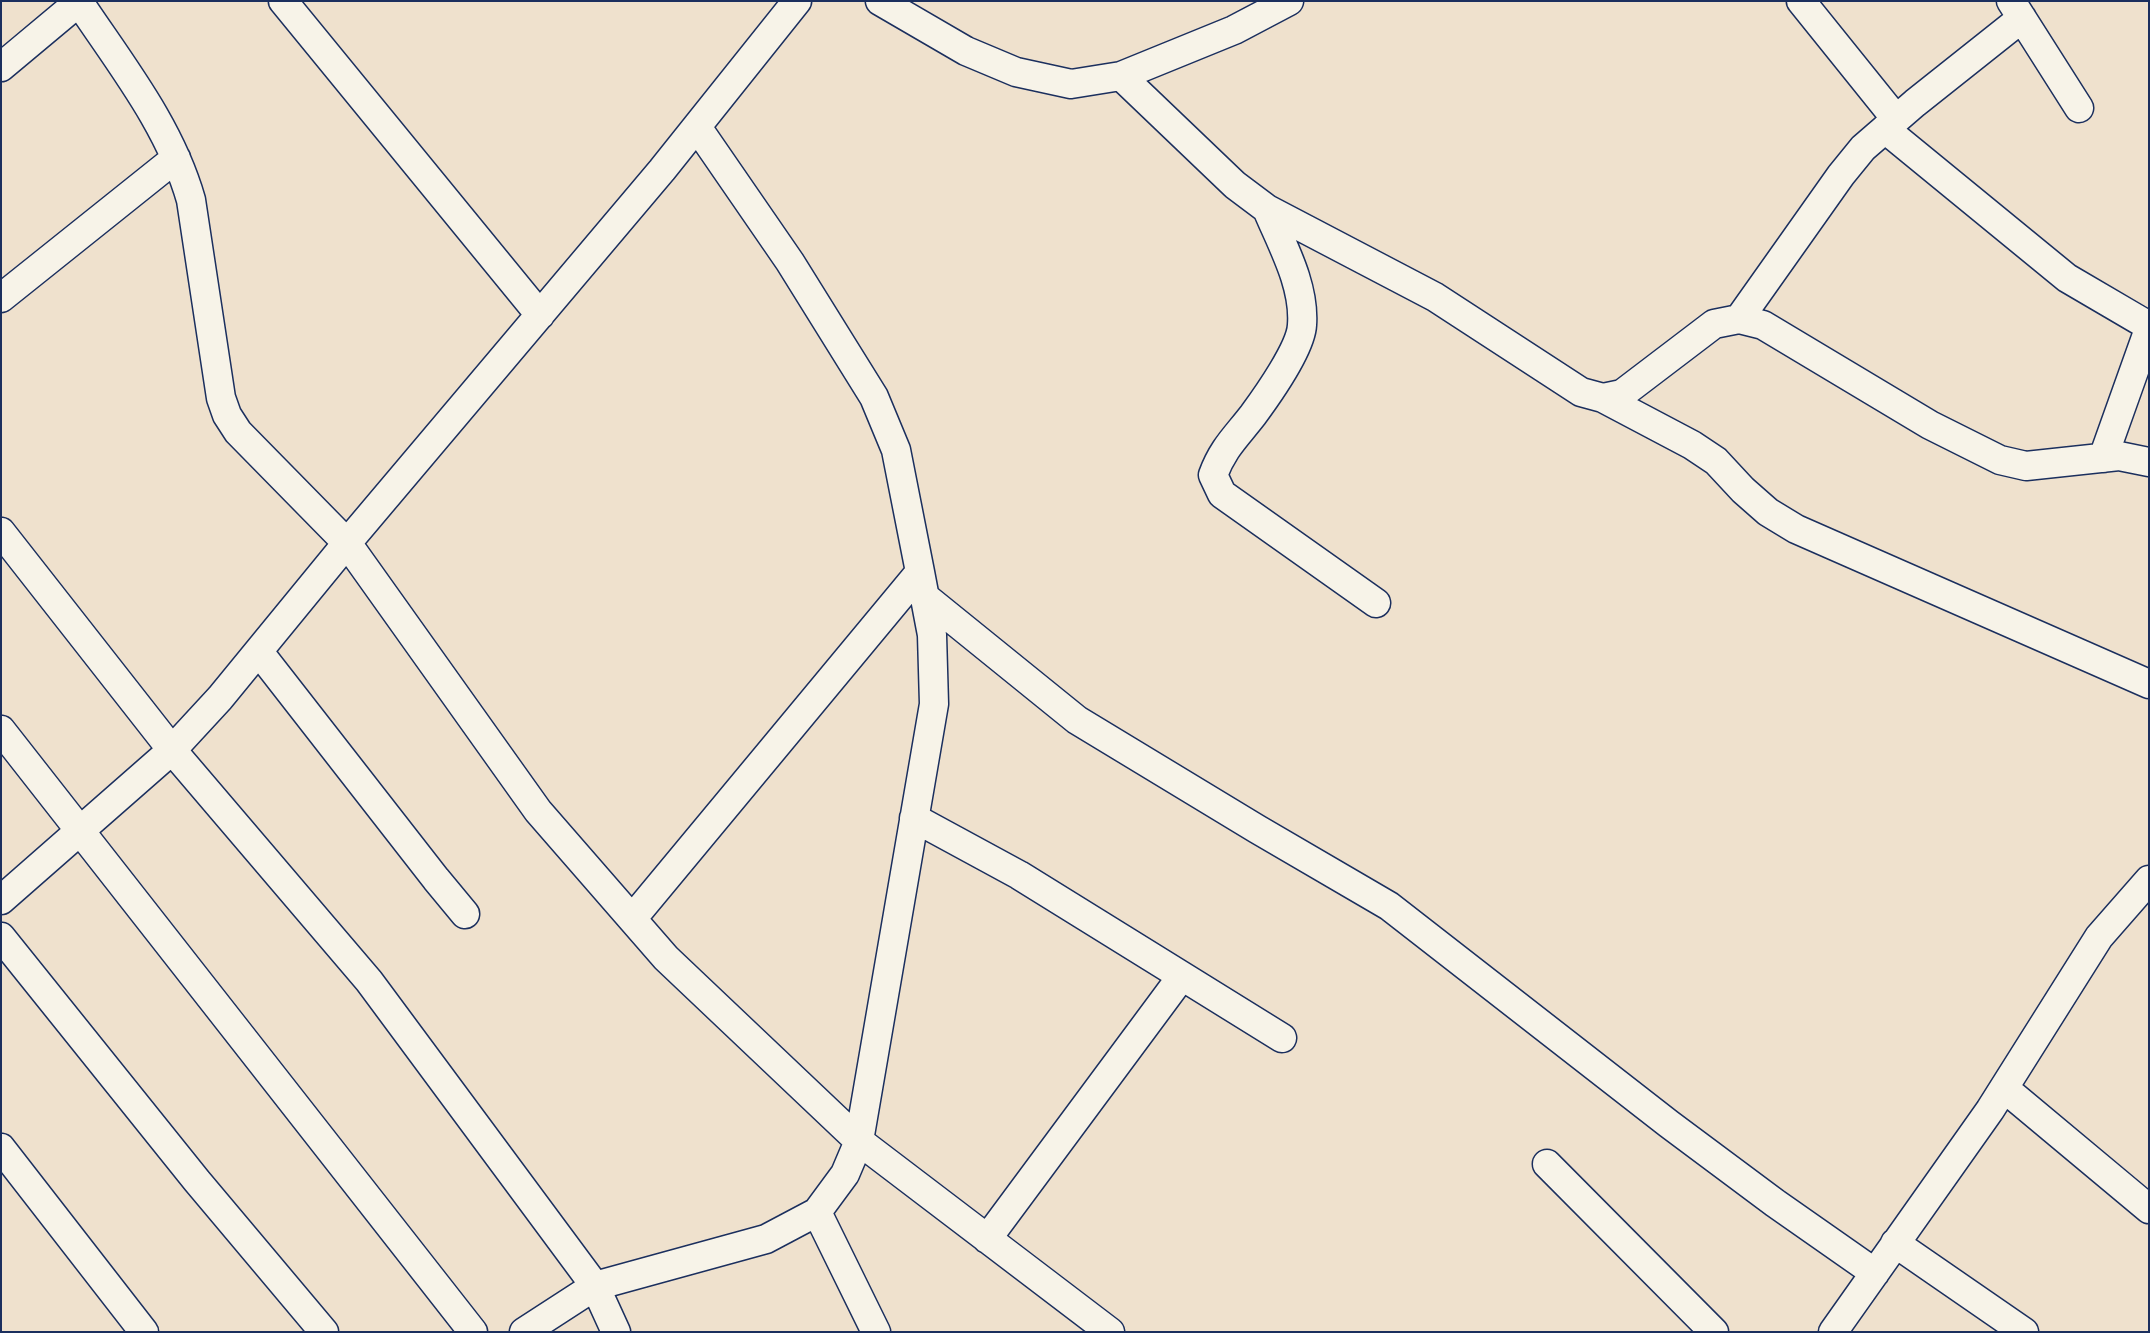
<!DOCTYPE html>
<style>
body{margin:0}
#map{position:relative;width:2150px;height:1333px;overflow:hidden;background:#efe1cd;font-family:Kalam,sans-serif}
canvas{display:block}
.frame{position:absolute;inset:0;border:2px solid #1b2f5e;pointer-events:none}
</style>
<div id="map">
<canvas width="2150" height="1333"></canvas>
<div class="frame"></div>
</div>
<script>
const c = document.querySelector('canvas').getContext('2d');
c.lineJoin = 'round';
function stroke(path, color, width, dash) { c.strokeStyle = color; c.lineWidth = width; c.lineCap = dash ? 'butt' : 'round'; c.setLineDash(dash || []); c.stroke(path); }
const minor = new Path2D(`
 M283,1L540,315
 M880,1L966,51L1016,72L1071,84L1121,76L1234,30L1289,1
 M1801,1L1896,119
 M2011,1L2079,108
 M79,2C121,65 170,126 191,200L221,398L227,415L238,432L347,543L538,811L666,958L859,1141L1110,1332
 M1,67L80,1
 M1121,76L1235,185L1267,209L1435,297L1581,392L1603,398L1622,394L1714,324L1739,319L1763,325L1930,425L2000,460L2026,466L2119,456L2149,462
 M1885,129L2067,278L2149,326
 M1267,209C1282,245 1305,285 1302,325C1301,348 1267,396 1253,415C1236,437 1223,448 1213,475L1222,494L1376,603
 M1,298L176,158
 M1739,319L1841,175L1863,148L1915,103L2022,18
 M1603,398L1692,445L1716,461L1743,490L1768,512L1796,529L2149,684
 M2103,458L2149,329
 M1,532L172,750L369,981L595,1286L616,1332
 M925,597L1077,720L1257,829L1389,906L1669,1124L1775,1203L1875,1273
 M259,652L436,879L465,914
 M1,730L473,1332
 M914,818L1019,875L1282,1038
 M1,900L172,750L220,698L347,543L662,170L797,1
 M632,919L920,572
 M1,937L197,1181L324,1332
 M2004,1088L2149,1209
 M1,1148L144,1332
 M1547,1164L1714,1332
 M817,1212L876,1332
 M987,1239L1182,976
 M1895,1243L2024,1332
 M524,1332L595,1286L766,1239L817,1212L845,1174L859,1141L934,704L932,635L920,572L896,450L874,397L790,262L697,127
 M1833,1332L1990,1110L2099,937L2149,880`);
stroke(minor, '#1b2f5e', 31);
stroke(minor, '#f7f3e8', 28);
</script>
